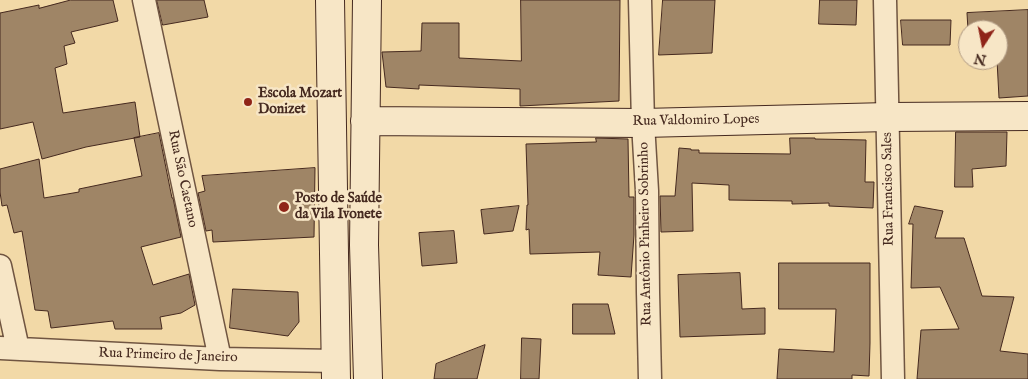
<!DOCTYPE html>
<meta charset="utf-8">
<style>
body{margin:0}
#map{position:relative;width:1028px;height:379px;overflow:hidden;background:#f2d9a7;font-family:"IM FELL English",serif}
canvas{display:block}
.north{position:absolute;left:958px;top:20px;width:50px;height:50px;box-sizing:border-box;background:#f7e6c6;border:1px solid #b09a83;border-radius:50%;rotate:191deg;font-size:14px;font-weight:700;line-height:20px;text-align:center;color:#45291f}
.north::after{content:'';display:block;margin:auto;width:18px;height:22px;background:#8f2418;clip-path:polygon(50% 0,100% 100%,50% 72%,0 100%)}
</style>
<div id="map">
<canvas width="1028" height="379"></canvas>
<div class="north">N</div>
</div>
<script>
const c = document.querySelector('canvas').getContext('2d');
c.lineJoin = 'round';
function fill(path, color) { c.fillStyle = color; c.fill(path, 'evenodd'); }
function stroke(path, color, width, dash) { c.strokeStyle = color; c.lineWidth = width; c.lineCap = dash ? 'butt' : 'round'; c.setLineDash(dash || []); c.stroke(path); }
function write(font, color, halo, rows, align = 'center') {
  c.font = font + ' "IM FELL English",serif'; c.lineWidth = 5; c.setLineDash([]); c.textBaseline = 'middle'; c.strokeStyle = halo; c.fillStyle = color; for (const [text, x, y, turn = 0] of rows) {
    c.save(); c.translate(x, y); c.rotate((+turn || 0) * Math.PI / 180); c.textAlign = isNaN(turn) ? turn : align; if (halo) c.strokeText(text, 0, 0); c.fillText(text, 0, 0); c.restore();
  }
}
const building = new Path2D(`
 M71,0H113L118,21L71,32L75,43L64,46L67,64L55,68L63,113L135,102L140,137L86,147L42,159L33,122L0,129V13L39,5V8Z
 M157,0H204L208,17L163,25Z
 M521,0H620L619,101L520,106V89L419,85V89L386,87L382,52L421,51L422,23H459V58L521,61Z
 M663,0H715L712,53L659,55Z
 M820,0H857L856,25L819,24Z
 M1028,10V96L999,98L997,60H998V30H968L967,13Z
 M901,20H951L950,45H903Z
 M956,132H1007L1006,166L972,169L973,187H955Z
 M159,133L172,198H173L181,237L141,247L153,285L189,274L195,305L181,313L160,317L162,329H115L113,321L51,328L48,311L35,310L22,231L14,233L7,205L2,206L0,192V169L39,159L44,198L79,192V189L142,176L134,138Z
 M596,138L628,139L629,197H634V235L631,277L598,275L600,252L530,254L529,229L526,230L527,205H528L526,144L596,142Z
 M790,138H815V139L866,140L865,182H874L873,208L829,206V203L792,204V201L729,200V185L692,183L693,231L661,232L660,196H675L679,148L691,149V150H699V153L790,154Z
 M315,168L314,237L213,242L212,230L206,231L198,193L205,191L202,176Z
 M519,206L513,231L484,234L481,210Z
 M915,206L943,211L935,238H964L982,296L1014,297L1000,351L1028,354V379H917L921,330L959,329L940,287L911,288L913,224H909Z
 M454,231L457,263L422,266L419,233Z
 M779,263H870V343L869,376L852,375V379H777L779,349L834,352L836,309H779Z
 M740,273L742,309L765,308V334L680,337L678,275Z
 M233,289L298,292L299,322L288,336L230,328Z
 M573,304H608L615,334H573Z
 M522,338L541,339L539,379H521Z
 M485,345L477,379H434L436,364Z`);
fill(building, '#9f8566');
stroke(building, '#45291f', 1);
const street = new Path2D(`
 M144,0L220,359
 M640,0L643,123L647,191L648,292L650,379
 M885,0L893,379
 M0,266L18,349
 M0,348L220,359L336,361`);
const secondary = new Path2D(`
 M330,0L336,379
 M367,0L364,245L368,379
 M365,121L643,123L888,117L1028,116`);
stroke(street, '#705541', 25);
stroke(secondary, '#45291f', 30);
stroke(street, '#f7e6c6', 22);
stroke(secondary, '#f7e6c6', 28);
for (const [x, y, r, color] of [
 [248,102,5,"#8f2418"],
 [284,207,6,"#8f2418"]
]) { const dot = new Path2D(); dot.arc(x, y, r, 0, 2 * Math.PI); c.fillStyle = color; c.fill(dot); stroke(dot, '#f7e6c6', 2); }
write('bold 14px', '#45291f', '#f7e6c6', [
 ["Escola Mozart",258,94],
 ["Donizet",258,110],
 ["Posto de Saúde",295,199],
 ["da Vila Ivonete",295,215]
], 'left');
write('14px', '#45291f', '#f7e6c6', [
 ["Rua Valdomiro Lopes",696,121,-1],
 ["Rua São Caetano",182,179,78],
 ["Rua Francisco Sales",889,189,-91],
 ["Rua Antônio Pinheiro Sobrinho",646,234,-91],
 ["Rua Primeiro de Janeiro",168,356,2]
]);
</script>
